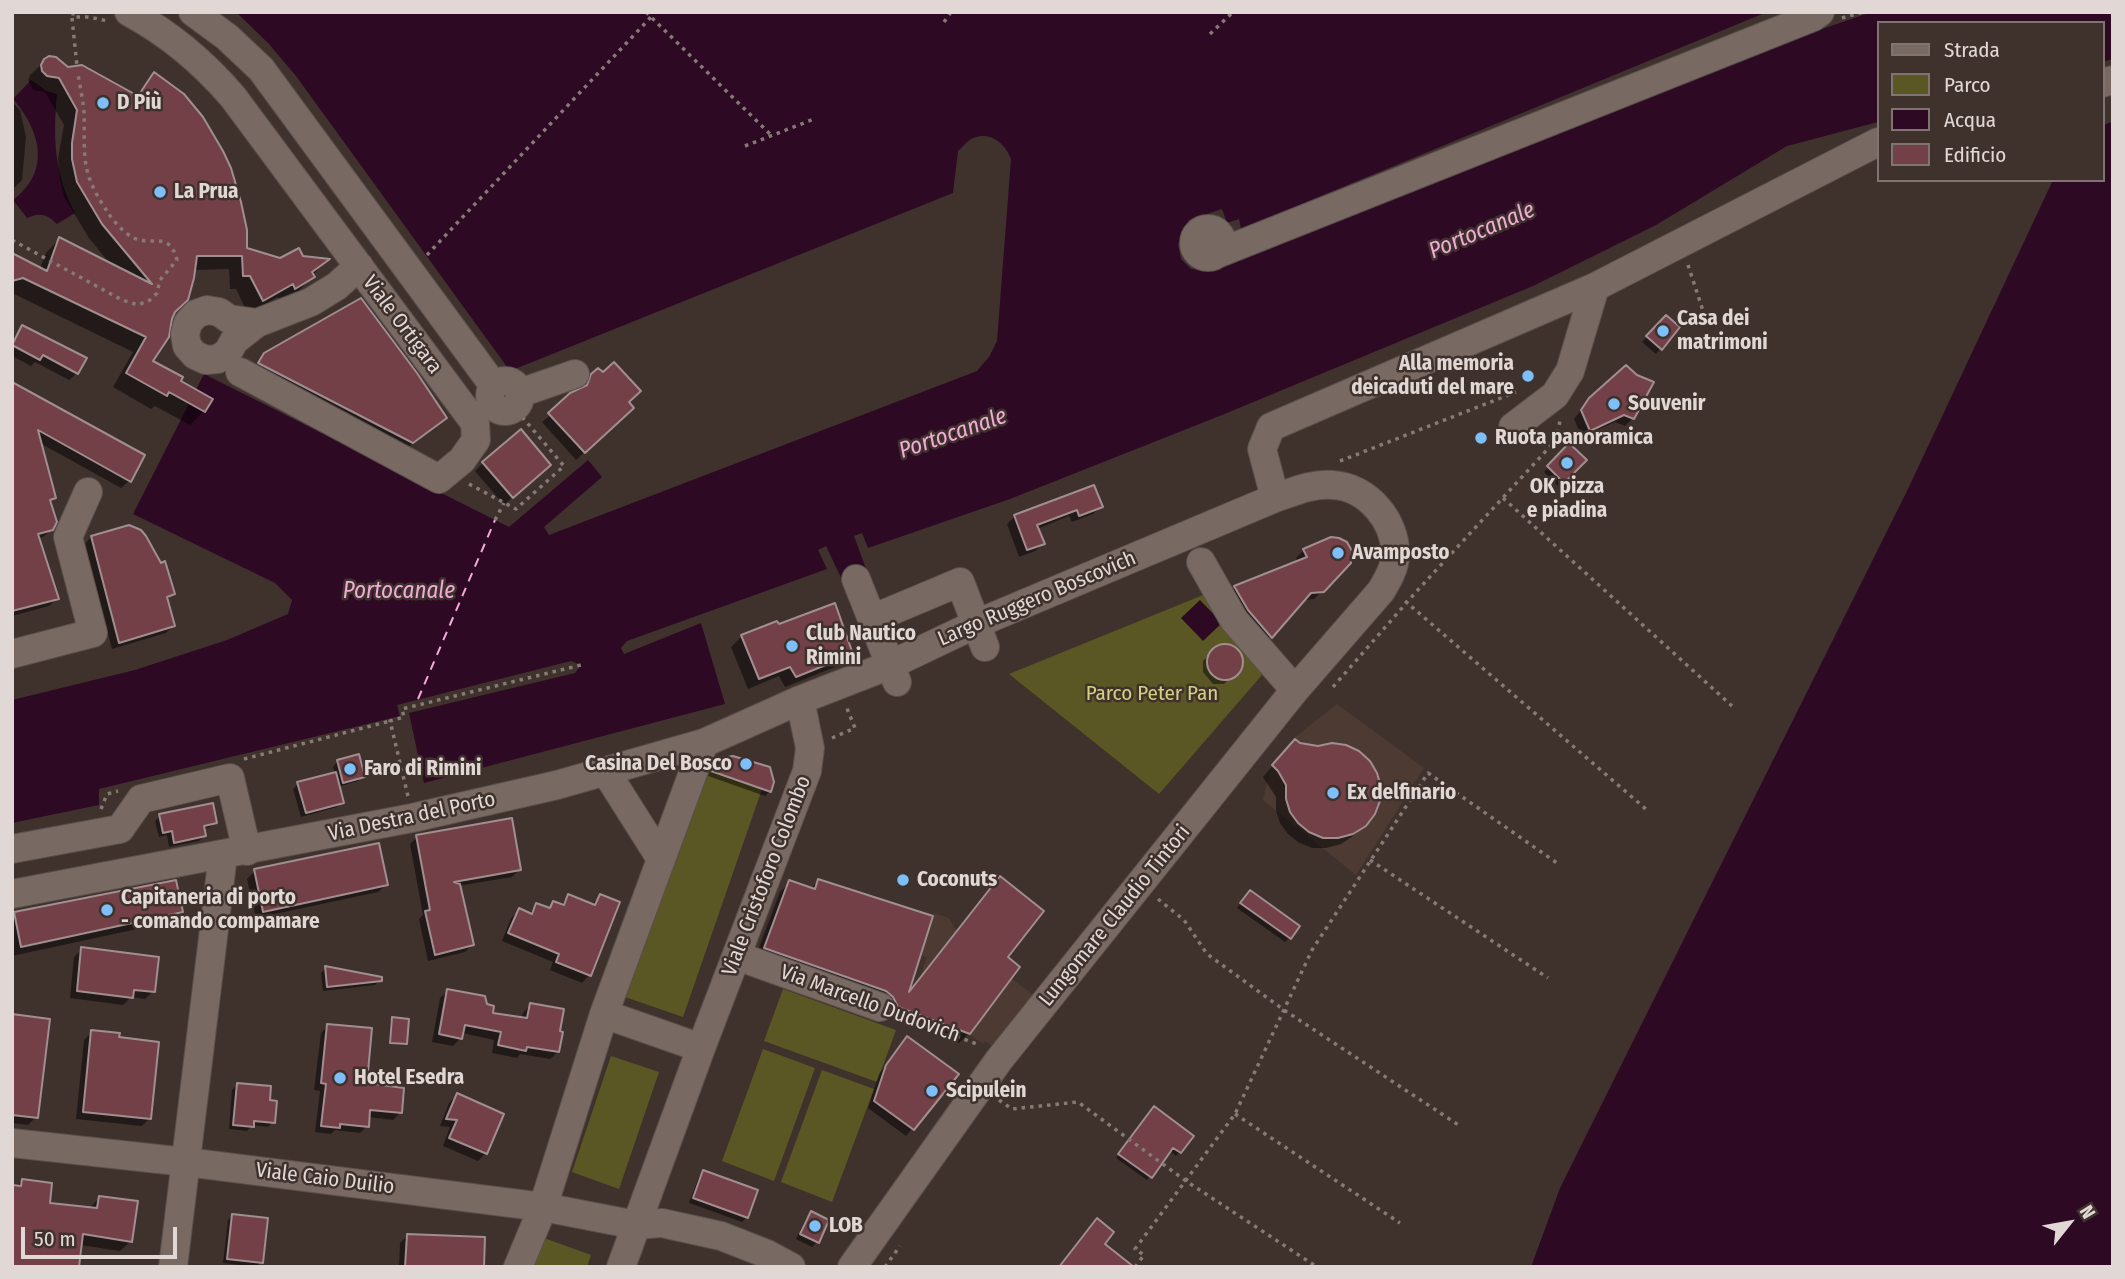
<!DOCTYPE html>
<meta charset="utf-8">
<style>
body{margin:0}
#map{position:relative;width:2125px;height:1279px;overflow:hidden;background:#3f322d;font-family:"Fira Sans Condensed",sans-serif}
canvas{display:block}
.frame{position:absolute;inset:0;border:14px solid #e1d8d5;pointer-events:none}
.legend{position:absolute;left:1877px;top:21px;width:228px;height:161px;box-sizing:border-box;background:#3f322d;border:2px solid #807470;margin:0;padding:9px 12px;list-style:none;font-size:21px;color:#e1d8d5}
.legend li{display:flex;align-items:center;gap:14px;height:35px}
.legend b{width:35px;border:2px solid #807470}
.north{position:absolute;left:2034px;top:1188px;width:70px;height:70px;-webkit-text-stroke:5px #3f322d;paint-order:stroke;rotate:59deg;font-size:19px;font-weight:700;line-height:28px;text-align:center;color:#e1d8d5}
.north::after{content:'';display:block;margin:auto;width:24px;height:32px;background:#e1d8d5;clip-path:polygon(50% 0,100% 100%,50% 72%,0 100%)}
.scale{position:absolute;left:21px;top:1227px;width:156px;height:32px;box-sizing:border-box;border:4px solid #e1d8d5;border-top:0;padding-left:9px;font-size:21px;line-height:24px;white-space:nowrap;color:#e1d8d5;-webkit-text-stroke:5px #3f322d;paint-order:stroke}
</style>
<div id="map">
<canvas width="2125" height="1279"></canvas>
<div class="frame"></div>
<ul class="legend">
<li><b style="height:9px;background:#786963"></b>Strada</li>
<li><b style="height:19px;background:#5b5724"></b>Parco</li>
<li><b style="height:19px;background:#2e0924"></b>Acqua</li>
<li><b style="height:19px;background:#744047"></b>Edificio</li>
</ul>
<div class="north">N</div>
<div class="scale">50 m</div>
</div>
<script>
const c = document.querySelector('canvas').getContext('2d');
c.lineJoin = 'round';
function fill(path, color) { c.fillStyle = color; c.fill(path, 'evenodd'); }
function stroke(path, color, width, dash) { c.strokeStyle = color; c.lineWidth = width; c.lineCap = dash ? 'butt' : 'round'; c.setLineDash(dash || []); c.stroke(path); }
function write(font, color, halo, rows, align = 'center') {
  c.font = font + ' "Fira Sans Condensed",sans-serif'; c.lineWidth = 5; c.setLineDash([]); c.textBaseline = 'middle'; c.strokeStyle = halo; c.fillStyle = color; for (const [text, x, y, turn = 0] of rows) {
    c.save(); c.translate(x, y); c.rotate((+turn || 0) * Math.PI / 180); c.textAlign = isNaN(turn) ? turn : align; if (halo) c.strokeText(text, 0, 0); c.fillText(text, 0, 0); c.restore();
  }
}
fill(new Path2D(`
 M1337,704L1424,768L1356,875L1263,800L1271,765L1294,738Z
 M934,913L949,918L957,932L955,934L1037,998L998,1050L985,1041L983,1044L970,1035L908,1011L927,957L921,955Z`), '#4d3a32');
fill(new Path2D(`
 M1213,591L1268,668L1159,794L1009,674Z
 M704,769L762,789L683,1017L625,997Z
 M783,989L896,1030L877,1082L764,1041Z
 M763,1049L815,1068L774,1181L722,1161Z
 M611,1056L659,1072L619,1189L572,1172Z
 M822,1070L874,1089L832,1202L781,1182Z
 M544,1238L591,1255L587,1267H534Z`), '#5b5724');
fill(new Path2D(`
 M236,12H1767L1241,229L1239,219L1227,223L1222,209L1189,220L1178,244L1181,259L1191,269L1205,270L1221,266L1737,58L1872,12H2113V59L2102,62V23H1878V122L1787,146L1656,225L1533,286L1222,415L1010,499L868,548L862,533L854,536L868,574L844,584L826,546L818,550L827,569L627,641L621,648L624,654L701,623L725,704L424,783L409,713L575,673L581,665L571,661L397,705L400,716L99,789V805L12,823V700L135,670L227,640L288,614L292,600L275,583L133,514L204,374L509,527L588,460L602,477L544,527L549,535L977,371L989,357L997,341L1011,159C1005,143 989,130 971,139C966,142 962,148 958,151L953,193L510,371L296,76L268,43Z
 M31,80L47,91L57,94C53,138 54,173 75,213L57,224C47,214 40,212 27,218L13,200C52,171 40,130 13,99Z
 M2113,122V1267H1531L1560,1188L1907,491L2053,180H2102V125Z
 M1200,600L1222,623L1203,641L1181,618Z`), '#2e0924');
fill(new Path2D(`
 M45,61L135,96L155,74L245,250L280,260L302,257L326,260L299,291L281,302L278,297L248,314L236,289H230L229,269L194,270L151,361L178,382L210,400L204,411L190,425L155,406L151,409L113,387L133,352L12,293V255L40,269L46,253L59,239L111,265L89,238L64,197L59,174L58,158L64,125L45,92L33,90L28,80L30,75Z
 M12,102L20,110L26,137L22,180L12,190Z
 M1666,317L1678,327L1656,354L1642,342Z
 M23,327L77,373L69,380L35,362L31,366L12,356V340Z
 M265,355L445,418L435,428L401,452L254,366Z
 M598,370L627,403L624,416L576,460L542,422L582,390L584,384Z
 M12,384L129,481L121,488L40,443L54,497L49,502L52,529L43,537L38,538L57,598L49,606L12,616Z
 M1590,399L1633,418L1625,426L1615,422L1582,437L1574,419Z
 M1569,446L1584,460L1558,486L1544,472Z
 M483,463L541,472L504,505L475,471Z
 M1101,506L1093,514L1072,522L1069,516L1037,529L1043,544L1035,551L1019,557L1007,524L1015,516Z
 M91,537L173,594L166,600L173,626L166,633L112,649L84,545Z
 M1304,550L1350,563L1314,599L1303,600L1263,644L1227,595L1235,588L1298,562L1296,558Z
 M778,627L851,654L840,665L785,687L779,676L748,689L731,647L742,636Z
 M1220,645L1231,646L1241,657V667L1224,684H1213L1203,672V661Z
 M1299,745L1364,825L1353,836L1341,844L1326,848H1312L1298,842L1288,834L1280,823L1276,810V797L1263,777L1284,752Z
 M358,757L363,776L358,781L338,787L342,802L337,807L301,817L293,789L298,784L335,774L333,767L337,762Z
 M717,761L770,791L765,796L708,776L711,766Z
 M160,816L215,823L210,827L203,829L204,836L199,841L169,847L167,835L159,837L155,821Z
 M417,837L519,870L512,877L458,886L472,945L465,952L428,961L419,919L423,915L410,844Z
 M255,871L386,885L378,892L256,918L247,879Z
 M818,881L907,994L990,888L1006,957L969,1033L959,1043L888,1016L755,958L780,892L790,882L810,890Z
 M569,896L592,904L600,896L617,903L589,975L582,983L550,970L553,962L502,941L511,918L519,910L528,914L537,905L547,909L553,903L560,906Z
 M1245,897L1289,938L1285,942L1237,908Z
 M181,911L170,922L12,956V916L15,914Z
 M82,949L153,991L145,999L131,997L123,1005L70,998L74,957Z
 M326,968L380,980L375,985L323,991L321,973Z
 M448,991L491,1014L521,1019L523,1013L530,1005L558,1033V1052L550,1059L520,1054L517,1058L492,1053L494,1040L462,1033L461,1038L453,1046L432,1042L440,998Z
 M12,1016L36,1117L28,1125L12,1123Z
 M392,1019L405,1043L403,1045L389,1044L390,1021Z
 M328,1026L365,1085L400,1113L393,1120L368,1117L367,1126L360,1133L335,1130L331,1134L315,1132L320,1091L314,1090L321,1033Z
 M92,1032L150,1118L142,1126L76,1119L84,1040Z
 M900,1046L956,1074L906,1136L868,1108L879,1074Z
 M237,1085L268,1102L273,1122L268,1127L252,1125L247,1131L229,1129L232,1090Z
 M457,1095L486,1153L478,1161L443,1146L450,1127L440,1126L449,1103Z
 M1151,1112L1192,1136L1176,1156L1169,1151L1147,1180L1116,1158Z
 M704,1172L747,1217L742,1222L689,1203L699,1177Z
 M22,1181L48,1205L90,1207L100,1198L130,1242L120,1251L80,1245L16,1187Z
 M811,1213L817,1242L812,1247L796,1239L806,1218Z
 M233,1215L261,1262L257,1267L223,1263L228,1220Z
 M408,1235L482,1267H399L400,1243Z`), '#0007');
stroke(new Path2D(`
 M418,699L495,520`), '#f2abd9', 2, [9, 7]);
const building = new Path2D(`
 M49,56L56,57L68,67L82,65L138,96L154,72L184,94L203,117L223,151L231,168L241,202L247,230V248L280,258L299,248L303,256L330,259L312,272L315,277L295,289L293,284L263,301L250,276H243L242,256H197L194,278L188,300L175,312L172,319L169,337L153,361L183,377L181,381L213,399L205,412L169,392L167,396L126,373L146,337L23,278L12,281V253L47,271L59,237L152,284L102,224L77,182L72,159V143L77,110L59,78L47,76L42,71L41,65L44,59Z
 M361,298L417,373L447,418L413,443L258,363L264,353Z
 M1666,315L1680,327L1662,350L1646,336Z
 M22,325L87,358L78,374L43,355L40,360L12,345Z
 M614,362L641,391L629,402L634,408L585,453L548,413L570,393L587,385L591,374L598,368L603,372Z
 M1626,365L1637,375L1654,382L1634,419L1624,415L1590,431L1581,410L1589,398Z
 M12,382L145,455L131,482L38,430L56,498L50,500L57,522L53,530L38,534L59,599L12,611Z
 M521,429L551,465L513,498L482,462Z
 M1569,443L1587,460L1564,483L1547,466Z
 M1094,485L1103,507L1079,516L1077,510L1037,525L1045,544L1027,550L1014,515Z
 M129,525L141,530L146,536L161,563L165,561L175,594L167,597L175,626L119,643L91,536Z
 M1331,537L1339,538L1347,542L1352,551L1351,563L1324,592L1311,593L1272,638L1248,610L1234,586L1307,557L1303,549Z
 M835,603L853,654L796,677L790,667L759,679L741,635L777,621L779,624Z
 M1207 662a18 18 0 1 1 36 0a18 18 0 1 1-36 0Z
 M1295,739L1300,743L1318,746L1332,743L1346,745L1359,751L1370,761L1377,773L1381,787L1380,801L1375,814L1366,826L1353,834L1338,838H1323L1309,832L1298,823L1290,812L1286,799V785L1278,771L1272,765Z
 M359,754L365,777L343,783L337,760Z
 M733,756L770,767L774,782L771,792L711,771L716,759Z
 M336,772L344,803L306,813L297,782Z
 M213,803L217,823L204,826L206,836L174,843L172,831L163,833L159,814Z
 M512,818L521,870L454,882L460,884L474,945L435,955L425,911L430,910L416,835Z
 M379,843L388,885L263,912L254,869Z
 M1000,876L1044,911L1008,957L1020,967L970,1034L898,1007L893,997L886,991L764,948L789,880L815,889L818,879L933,916L909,992Z
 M176,880L183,912L21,947L14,912Z
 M1250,890L1300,926L1291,939L1240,903Z
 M568,894L595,905L600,894L620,902L591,976L556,962L559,954L508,933L519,908L532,914L536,903L550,908L553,901L564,905Z
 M81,947L159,957L155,992L134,990L133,998L77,991Z
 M325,966L382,977V981L327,987Z
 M447,989L485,996L487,1004L494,1006L493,1013L527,1018L530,1003L564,1009L560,1031L563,1032L559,1052L527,1047L526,1051L498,1045L501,1032L465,1025L462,1039L439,1034Z
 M12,1014L50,1019L38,1118L12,1115Z
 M392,1017L409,1019L407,1044L390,1043Z
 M327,1024L372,1028L367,1083L404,1088L402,1113L370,1110L369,1127L340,1124V1128L321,1126L326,1084L321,1083Z
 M91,1030L120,1033L119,1037L159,1042L151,1119L83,1112Z
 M907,1036L959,1074L914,1130L874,1101L886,1065Z
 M237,1083L271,1086L270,1100L277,1101L275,1123L254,1121V1127L233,1125Z
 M457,1093L504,1114L487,1154L449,1138L457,1120L446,1119Z
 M1154,1106L1194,1136L1181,1153L1173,1148L1152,1178L1118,1154Z
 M703,1170L758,1190L748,1218L693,1198Z
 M22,1179L52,1183L50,1203L97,1208L99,1196L138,1201L132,1242L83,1234L79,1267H12V1185L21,1186Z
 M811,1211L829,1220L819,1243L800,1234Z
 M232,1214L268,1218L263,1263L227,1259Z
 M1097,1218L1114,1232L1105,1244L1134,1267H1059Z
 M407,1234L485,1237L484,1267H405Z`);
fill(building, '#744047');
stroke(building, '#a08e90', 2);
const minor = new Path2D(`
 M129,12C170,34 203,62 233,97L475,423L476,440L462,460L439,479L240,372
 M193,12L227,37L261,69L494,386
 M2102,83L2113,80
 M1194 243a14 14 0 1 1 28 0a14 14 0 1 1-28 0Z
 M1219,253L1813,17L1820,12
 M257,323L229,319L219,312L207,310L196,314L188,323L185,334L187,346L195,355L206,360L218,359L228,352L234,341L257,323L311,302L337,286L359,266
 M490 396a15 15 0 1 1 30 0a15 15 0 1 1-30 0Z
 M520,393L575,374
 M1513,427L1555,395L1570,371L1595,287L1878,142
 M1275,498L1262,449L1271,427L1595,287
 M1201,562L1234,620L1295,690
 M856,579L897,682
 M872,619L960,582L985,647
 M12,654L93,633L68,537L88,492
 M606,772L661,859
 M12,849L120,829L141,799L230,778L247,851
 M12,894L412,818L557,785L704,743L800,700L890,665L976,624L1275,498C1293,492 1313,483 1333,485C1368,487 1397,522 1395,556C1395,568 1387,581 1381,591L1295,690L999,1060L852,1267
 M737,956L880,1007
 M604,1014L701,1048
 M12,1143L186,1162L543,1207L636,1225L662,1223L721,1236L767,1254L791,1267
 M173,1267L223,855
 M518,1267L543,1207L604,1014L704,743
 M621,1267L701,1048L807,771L810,748L800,700`);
stroke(minor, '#5a4f4b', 30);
stroke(new Path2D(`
 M73,12V17H89L108,21
 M646,12L772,136
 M72,18L77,66
 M1842,18L1863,12
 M944,22L951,12
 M1210,34L1233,12
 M745,146L814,119
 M12,240L122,300L138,305L150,300L157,293L160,280L177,260C169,230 153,247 134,238C124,233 112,220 107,211C100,201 93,189 89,177C82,157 85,133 84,112C83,100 80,87 78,74
 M427,255L651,17
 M1688,265L1706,320
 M1340,461L1516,392
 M469,484L516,509L564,466L523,418
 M1503,498L1732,706
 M495,520L504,503
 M1405,601L1647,810
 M1333,687L1416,592L1557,439L1560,420
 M832,738L855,728L846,706
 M244,759L390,721
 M408,796L390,721L404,717L402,709L581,665
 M101,809L107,794L118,791
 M1370,860L1548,978
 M1158,899L1184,920L1207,954L1284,1010L1460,1126
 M901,1015L979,1045
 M999,1100L1012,1109L1078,1102L1186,1181L1317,1267
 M1235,1114L1400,1223
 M885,1267L900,1246
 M1135,1267L1144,1255L1135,1249L1235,1114L1312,950L1428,773L1557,863`), '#857a75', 3.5, [3.5, 5]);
stroke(minor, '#786963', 28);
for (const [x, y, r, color] of [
 [103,103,7,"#7ebef9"],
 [160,192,7,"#7ebef9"],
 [1663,331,7,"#7ebef9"],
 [1528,376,7,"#7ebef9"],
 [1614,404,7,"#7ebef9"],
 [1481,438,7,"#7ebef9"],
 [1567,463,7,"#7ebef9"],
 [1338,553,7,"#7ebef9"],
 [792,646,7,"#7ebef9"],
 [746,764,7,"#7ebef9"],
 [350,769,7,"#7ebef9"],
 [1333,793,7,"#7ebef9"],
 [903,880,7,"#7ebef9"],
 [107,910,7,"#7ebef9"],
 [340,1078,7,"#7ebef9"],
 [932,1091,7,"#7ebef9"],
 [815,1226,7,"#7ebef9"]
]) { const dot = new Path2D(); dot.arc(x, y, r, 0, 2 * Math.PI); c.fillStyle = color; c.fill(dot); stroke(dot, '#3f322d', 2.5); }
write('bold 21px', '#e1d8d5', '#3f322d', [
 ["D Più",117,103],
 ["La Prua",174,192],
 ["Casa dei",1677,319],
 ["matrimoni",1677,343],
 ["Alla memoria",1514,364,"right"],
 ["deicaduti del mare",1514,388,"right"],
 ["Souvenir",1628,404],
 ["Ruota panoramica",1495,438],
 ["OK pizza",1567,487,"center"],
 ["e piadina",1567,511,"center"],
 ["Avamposto",1352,553],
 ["Club Nautico",806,634],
 ["Rimini",806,658],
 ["Casina Del Bosco",732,764,"right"],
 ["Faro di Rimini",364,769],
 ["Ex delfinario",1347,793],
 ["Coconuts",917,880],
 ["Capitaneria di porto",121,898],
 ["- comando compamare",121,922],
 ["Hotel Esedra",354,1078],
 ["Scipulein",946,1091],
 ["LOB",829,1226]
], 'left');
write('21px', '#e1d8d5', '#3f322d', [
 ["Viale Ortigara",402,325,53],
 ["Largo Ruggero Boscovich",1037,599,-23],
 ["Via Destra del Porto",412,817,-12],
 ["Viale Cristoforo Colombo",767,876,-69],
 ["Lungomare Claudio Tintori",1115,916,-51],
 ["Via Marcello Dudovich",870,1004,20],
 ["Viale Caio Duilio",325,1179,7]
]);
write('21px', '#d5d080', '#3f322d', [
 ["Parco Peter Pan",1152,694]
]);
write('italic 23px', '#f2abd9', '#3f322d', [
 ["Portocanale",1482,231,-23],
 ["Portocanale",953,434,-19],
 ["Portocanale",399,592]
]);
</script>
